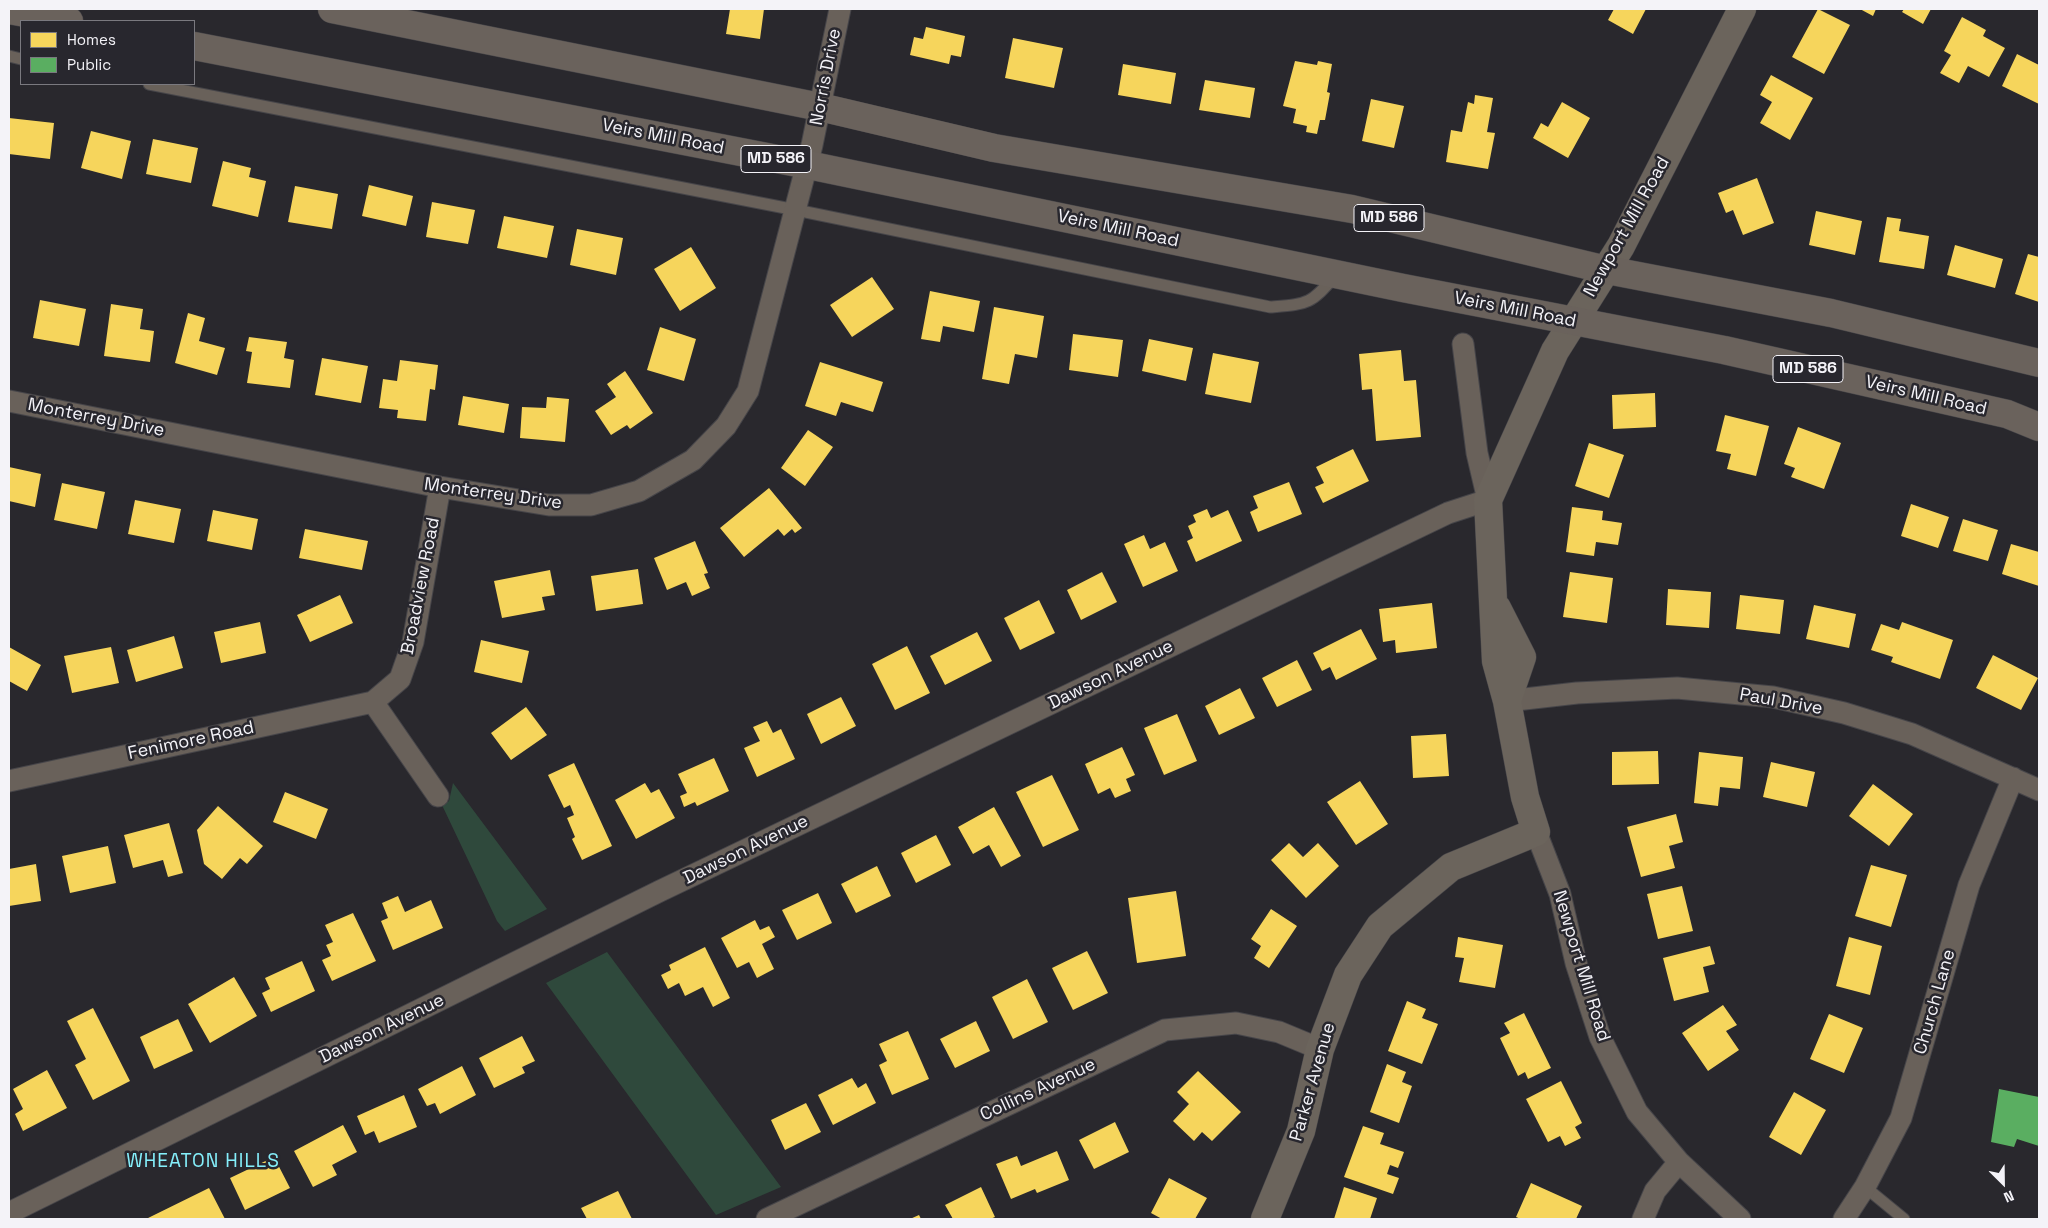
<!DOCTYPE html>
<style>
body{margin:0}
#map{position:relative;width:2048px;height:1228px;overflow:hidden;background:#29282d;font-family:"Space Grotesk",sans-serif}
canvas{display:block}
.frame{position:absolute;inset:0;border:10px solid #f4f3f8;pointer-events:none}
.legend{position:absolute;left:20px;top:20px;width:175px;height:65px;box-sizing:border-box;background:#28272e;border:1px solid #7a797f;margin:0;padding:6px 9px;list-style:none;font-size:15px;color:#f4f3f8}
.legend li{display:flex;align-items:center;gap:10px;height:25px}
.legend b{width:25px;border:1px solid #7a797f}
.north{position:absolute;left:1978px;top:1158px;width:50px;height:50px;-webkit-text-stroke:4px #28272e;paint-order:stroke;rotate:157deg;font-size:14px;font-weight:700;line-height:20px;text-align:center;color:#f4f3f8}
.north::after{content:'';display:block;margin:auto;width:18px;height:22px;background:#f4f3f8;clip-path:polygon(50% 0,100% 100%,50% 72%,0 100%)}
</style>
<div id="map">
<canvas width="2048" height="1228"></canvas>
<div class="frame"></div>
<ul class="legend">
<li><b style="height:14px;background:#f6d55c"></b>Homes</li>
<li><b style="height:14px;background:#5aae61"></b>Public</li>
</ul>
<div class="north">N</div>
</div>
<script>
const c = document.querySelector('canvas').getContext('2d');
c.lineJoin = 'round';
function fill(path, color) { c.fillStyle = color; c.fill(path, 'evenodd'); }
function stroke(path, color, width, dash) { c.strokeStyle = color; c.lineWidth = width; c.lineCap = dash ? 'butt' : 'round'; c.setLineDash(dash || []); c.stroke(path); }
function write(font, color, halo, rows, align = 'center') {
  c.font = font + ' "Space Grotesk",sans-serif'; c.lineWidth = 5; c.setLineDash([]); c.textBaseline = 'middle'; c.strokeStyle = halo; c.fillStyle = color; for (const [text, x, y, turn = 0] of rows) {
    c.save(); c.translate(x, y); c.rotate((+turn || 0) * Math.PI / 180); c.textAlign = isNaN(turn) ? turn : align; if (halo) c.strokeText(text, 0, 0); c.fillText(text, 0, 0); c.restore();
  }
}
fill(new Path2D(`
 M453,783L547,909L505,931L497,921L442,805L449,801Z
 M607,952L781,1187L716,1215L546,983Z`), '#2f493c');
fill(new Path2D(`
 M730,9H764L760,39L726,34Z
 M1614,9H1646L1633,34L1608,20Z
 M1818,9L1850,25L1824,74L1792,57Z
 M1860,9H1876L1873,16Z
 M1904,9H1931L1923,24L1902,12Z
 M1962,17L1986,30L1983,36L2005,48L1989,77L1968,66L1959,83L1940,73L1951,55L1944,51Z
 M926,27L965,36L961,57L951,55L949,64L910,55L914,37L923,39Z
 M1013,38L1063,48L1054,88L1005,78Z
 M2017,54L2039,65V104L2002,86Z
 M1295,61L1317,65L1318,61L1332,64L1327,92L1330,93L1325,120H1320L1317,134L1306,132L1307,126L1293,123L1296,109L1283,106Z
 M1123,64L1176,73L1171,104L1118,95Z
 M1771,75L1813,98L1790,140L1760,123L1772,102L1760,95Z
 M1205,80L1255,88L1250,118L1199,110Z
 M1475,95L1493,98L1487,132L1495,133L1488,169L1446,162L1451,130L1462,132L1468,102L1474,104Z
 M1371,99L1404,106L1394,148L1362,141Z
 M1562,102L1590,118L1568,158L1533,138L1541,123L1548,127Z
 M9,118L54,123L50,159L9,154Z
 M91,131L131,141L122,179L81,168Z
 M153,139L198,148L191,183L146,174Z
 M223,161L251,168L249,177L266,181L258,217L212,206Z
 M1757,178L1774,223L1743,235L1733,210L1726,213L1718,193Z
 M369,185L413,196L406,226L362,216Z
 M295,186L338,194L332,229L288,222Z
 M432,202L475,210L468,244L426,237Z
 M1816,211L1862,221L1855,255L1809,245Z
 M504,216L554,226L547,258L497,248Z
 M1887,217L1901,219L1899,231L1929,236L1924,269L1879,262Z
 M577,229L623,238L616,275L570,265Z
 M1955,245L2003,259L1995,288L1947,275Z
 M691,247L716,288L680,311L654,269Z
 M2028,254L2039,257V302L2015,294Z
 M872,277L894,309L852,337L830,305Z
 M930,291L980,301L974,332L943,326L940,342L921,339Z
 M40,300L86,309L79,346L33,338Z
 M111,304L143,309L140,329L154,331L150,362L104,356Z
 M994,307L1044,316L1037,358L1015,354L1009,384L982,379Z
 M188,313L205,318L199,341L225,348L217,375L175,363Z
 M660,327L696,339L684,381L647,370Z
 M1073,334L1123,340L1118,377L1069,370Z
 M249,337L287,342L284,358L294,360L290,388L247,383L252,352L246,351Z
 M1149,339L1193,348L1186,381L1142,371Z
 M1401,350L1404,381L1416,380L1421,437L1376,441L1372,389L1362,390L1359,354Z
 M1213,353L1259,362L1251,403L1205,394Z
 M322,358L368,366L361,403L315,395Z
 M400,360L438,365L435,390L430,389L426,421L397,418L398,410L379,408L383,379L397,381Z
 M820,362L883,382L873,412L841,402L836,416L805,406Z
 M625,371L653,413L630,429L627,425L611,435L595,411L616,397L607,384Z
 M1655,393L1656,427L1613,429L1612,395Z
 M463,396L509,404L504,433L458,425Z
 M547,397L569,399L565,442L520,438L522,407L546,408Z
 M1725,415L1769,426L1756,476L1727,469L1731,454L1716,451Z
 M1798,427L1841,443L1824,489L1791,477L1795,468L1784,464Z
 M808,430L833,447L805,486L781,468Z
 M1589,443L1624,455L1609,498L1575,486Z
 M1353,449L1369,481L1323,503L1315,487L1324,483L1316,467Z
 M9,467L41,474L35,507L9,501Z
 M1289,482L1302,514L1258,532L1250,512L1258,508L1253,496Z
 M62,483L105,492L97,529L54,520Z
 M769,488L802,528L795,533L792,529L784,536L778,529L744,557L720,528Z
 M135,500L181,509L174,543L128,534Z
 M1911,504L1949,517L1938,548L1901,536Z
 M1572,507L1603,511L1602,520L1622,523L1618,545L1596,542L1594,556L1566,552Z
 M1207,509L1211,518L1228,510L1242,541L1196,562L1187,541L1193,538L1188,526L1196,522L1193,515Z
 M213,510L258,519L252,550L207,541Z
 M1963,519L1998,530L1988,561L1953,551Z
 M305,529L368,541L362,570L299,558Z
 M1144,535L1150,549L1165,542L1178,571L1143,587L1124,544Z
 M695,541L708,573L704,574L710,588L692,596L686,582L667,590L654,558Z
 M2011,544L2039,552V586L2002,574Z
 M638,569L643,604L596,611L591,576Z
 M550,570L555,595L542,597L545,610L502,618L494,581Z
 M1102,572L1117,602L1081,620L1067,590Z
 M1570,572L1613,578L1607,623L1563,617Z
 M1668,589L1711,592L1709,628L1666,625Z
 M340,595L353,623L310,642L297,615Z
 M1740,595L1784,600L1780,634L1736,629Z
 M1039,600L1055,633L1020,650L1004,618Z
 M1432,603L1437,648L1396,653L1395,640L1383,642L1379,609Z
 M1814,605L1856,614L1849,648L1806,639Z
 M260,622L266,653L221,663L214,632Z
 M1902,622L1953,640L1940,679L1891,662L1893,657L1871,650L1881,624L1899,630Z
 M1361,629L1377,659L1336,680L1330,667L1322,671L1313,653Z
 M977,632L992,661L945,685L930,656Z
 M174,636L183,668L136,682L127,650Z
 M481,640L529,651L522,683L474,672Z
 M907,646L930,693L895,710L872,664Z
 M9,647L41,665L27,691L9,681Z
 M111,647L119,683L72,693L64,656Z
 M1993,655L2038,678L2021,710L1976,688Z
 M1297,660L1312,690L1277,707L1262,678Z
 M1240,688L1255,718L1219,735L1205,706Z
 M841,697L856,726L821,744L807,714Z
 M526,707L547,735L511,760L491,733Z
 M1177,714L1197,761L1164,775L1144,728Z
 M767,721L773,733L781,729L795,759L757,777L744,748L760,741L753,727Z
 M1446,734L1449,776L1413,778L1411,736Z
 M1122,747L1135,775L1126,779L1131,791L1115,798L1110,788L1098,794L1085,764Z
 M1658,751L1659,784L1612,785V752Z
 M1699,752L1743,757L1740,789L1720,787L1718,806L1694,803Z
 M714,758L729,791L697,806L695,802L684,807L680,796L687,793L678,774Z
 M1771,762L1815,772L1807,807L1763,797Z
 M574,763L612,846L582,860L572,839L575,837L567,818L574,815L570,805L564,808L548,775Z
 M1052,775L1079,830L1043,847L1016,792Z
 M1360,781L1388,824L1356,845L1327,802Z
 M645,783L651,793L659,789L675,818L636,839L615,800Z
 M1873,784L1913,814L1889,846L1849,816Z
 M285,792L328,809L316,839L273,822Z
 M218,806L263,846L247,864L240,858L222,879L204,864L197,830Z
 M994,807L1021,856L1001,867L989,845L973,854L958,827Z
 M1676,814L1683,842L1669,846L1675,868L1641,877L1627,827Z
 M169,823L183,873L168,877L163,860L133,868L124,835Z
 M936,835L951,865L916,883L901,853Z
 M1289,843L1303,857L1318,843L1339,866L1306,898L1271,860Z
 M108,846L116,883L70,893L62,856Z
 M36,864L41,901L9,906V869Z
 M1871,865L1907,875L1891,927L1855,916Z
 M877,866L891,896L856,913L841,884Z
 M1682,886L1693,931L1658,939L1647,894Z
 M1176,891L1186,956L1137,963L1128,898Z
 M818,893L832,923L797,940L782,910Z
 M398,896L405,912L431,900L443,928L393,950L381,921L388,918L382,903Z
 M1271,909L1297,926L1269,968L1254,958L1261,946L1251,939Z
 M353,913L376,961L332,981L322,960L331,956L326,945L333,942L325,925Z
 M755,920L760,930L769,926L775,937L762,944L774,969L757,978L749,962L737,968L721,938Z
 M1458,937L1503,945L1495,988L1459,982L1464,958L1455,957Z
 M1849,937L1882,946L1870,995L1836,986Z
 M1710,946L1715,964L1703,967L1709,992L1674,1001L1663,958Z
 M705,947L730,998L713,1007L703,987L685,996L679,983L668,989L661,975L671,970L669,965Z
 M1087,951L1108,993L1073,1010L1052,968Z
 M302,961L315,991L271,1012L262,993L270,989L265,978Z
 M234,977L257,1016L210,1043L188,1004Z
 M1027,979L1048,1022L1013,1039L992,997Z
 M1407,1001L1426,1009L1422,1018L1438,1024L1422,1064L1388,1051Z
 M1723,1005L1737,1025L1726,1031L1739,1050L1708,1071L1682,1033Z
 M93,1008L130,1081L93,1100L75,1065L86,1059L67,1021Z
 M1524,1013L1551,1068L1528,1079L1525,1072L1518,1076L1500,1038L1510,1033L1504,1023Z
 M1829,1014L1863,1028L1844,1073L1810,1059Z
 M178,1019L193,1051L154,1069L140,1037Z
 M976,1021L990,1051L955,1068L940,1039Z
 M908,1031L929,1079L892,1095L879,1065L887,1061L879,1044Z
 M522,1036L535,1061L522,1067L525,1073L494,1088L479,1058Z
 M1387,1064L1406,1072L1402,1082L1412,1086L1399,1123L1370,1112Z
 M462,1066L476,1095L440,1114L435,1103L427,1106L418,1089Z
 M47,1070L67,1108L23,1131L15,1114L23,1109L13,1089Z
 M1198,1071L1241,1112L1212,1141L1202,1132L1194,1141L1173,1121L1189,1104L1177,1092Z
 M852,1078L858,1088L866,1083L876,1103L833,1125L818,1095Z
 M1561,1081L1582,1123L1575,1127L1581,1138L1565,1146L1560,1136L1548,1142L1526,1099Z
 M1794,1092L1826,1110L1801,1155L1769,1137Z
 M404,1095L417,1127L379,1143L374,1131L365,1135L357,1116Z
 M806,1103L821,1132L785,1150L771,1120Z
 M1115,1122L1129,1152L1094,1169L1079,1140Z
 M343,1125L357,1152L332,1165L337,1175L313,1187L294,1151Z
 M1363,1126L1384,1133L1380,1144L1404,1152L1398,1168L1390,1165L1387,1174L1399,1178L1393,1194L1344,1177Z
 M1057,1151L1069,1180L1037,1193L1035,1189L1011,1199L996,1164L1017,1156L1021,1166Z
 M274,1157L290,1188L245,1210L230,1178Z
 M1169,1178L1207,1198L1195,1219H1162L1151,1213Z
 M1531,1183L1582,1206L1576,1219H1521L1516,1217Z
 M981,1187L995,1217L990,1219H953L945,1205Z
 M1344,1187L1377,1198L1370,1219H1334Z
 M209,1188L225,1219H146Z
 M618,1191L632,1219H587L581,1208Z
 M919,1215L921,1219H910Z`), '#f6d55c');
fill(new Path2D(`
 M1999,1089L2039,1097V1146L2017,1139L2014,1147L1991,1142Z`), '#5aae61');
const lane = new Path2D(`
 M9,56L21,59
 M149,84L796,210L1270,307C1308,304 1310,305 1336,275
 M1865,1187L1904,1219`);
const street = new Path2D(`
 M9,401L440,487L549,505H591L639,491L693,460L726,426L748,391L812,145L840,9
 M1507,701L1577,693L1677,688L1773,697L1844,713L1912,734L2039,790
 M373,702L438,796
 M9,781L373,702L400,679L413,642L440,487
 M1536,832L1560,894L1576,963L1600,1037L1637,1112L1679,1162L1740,1219
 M9,1213L660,891L1448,513L1488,500L1477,453L1463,344
 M767,1219L1165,1030L1236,1023L1279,1032L1320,1049
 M1643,1219L1655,1191L1679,1162
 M1844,1219L1865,1187L1901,1118L1969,885L2013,778`);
const secondary = new Path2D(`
 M1497,608L1522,657L1507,701
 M1265,1219L1301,1131L1320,1049L1348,975L1380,926L1451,867L1536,832L1525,797L1507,701L1496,661L1488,500L1555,351L1621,246L1742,9`);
const primary = new Path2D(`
 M332,9L820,107L994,148L1352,209L1607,270L1831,313L2039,363
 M9,10L69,21
 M194,46L808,165L1403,288L1724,350L2007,414L2039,427`);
stroke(lane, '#464549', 13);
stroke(street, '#464549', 23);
stroke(secondary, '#464549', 29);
stroke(primary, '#464549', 29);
stroke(lane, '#69615a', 11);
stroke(street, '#69615a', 21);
stroke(secondary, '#6b645c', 28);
stroke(primary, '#6a625c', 28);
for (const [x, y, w] of [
 [776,159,70],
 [1389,218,70],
 [1808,369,70]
]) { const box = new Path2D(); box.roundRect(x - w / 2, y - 13.5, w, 27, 4); c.fillStyle = '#28272e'; c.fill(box); stroke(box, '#f4f3f8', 1); }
write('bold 16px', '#f4f3f8', null, [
 ["MD 586",776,159],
 ["MD 586",1389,218],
 ["MD 586",1808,369]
]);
write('18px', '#f4f3f8', '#28272e', [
 ["Norris Drive",826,77,-79],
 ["Veirs Mill Road",663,137,11],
 ["Newport Mill Road",1627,227,-61],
 ["Veirs Mill Road",1118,229,12],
 ["Veirs Mill Road",1515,310,11],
 ["Veirs Mill Road",1926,396,13],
 ["Monterrey Drive",96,418,11],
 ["Monterrey Drive",493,494,8],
 ["Broadview Road",421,586,-79],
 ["Dawson Avenue",1111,675,-26],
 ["Paul Drive",1781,702,10],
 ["Fenimore Road",191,741,-12],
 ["Dawson Avenue",746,850,-26],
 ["Newport Mill Road",1581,966,73],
 ["Church Lane",1935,1002,-74],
 ["Dawson Avenue",382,1029,-26],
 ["Parker Avenue",1313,1082,-74],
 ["Collins Avenue",1038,1090,-25]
]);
c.letterSpacing = '1px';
write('19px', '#85effb', '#28272e', [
 ["WHEATON HILLS",203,1162]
]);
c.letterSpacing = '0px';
</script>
